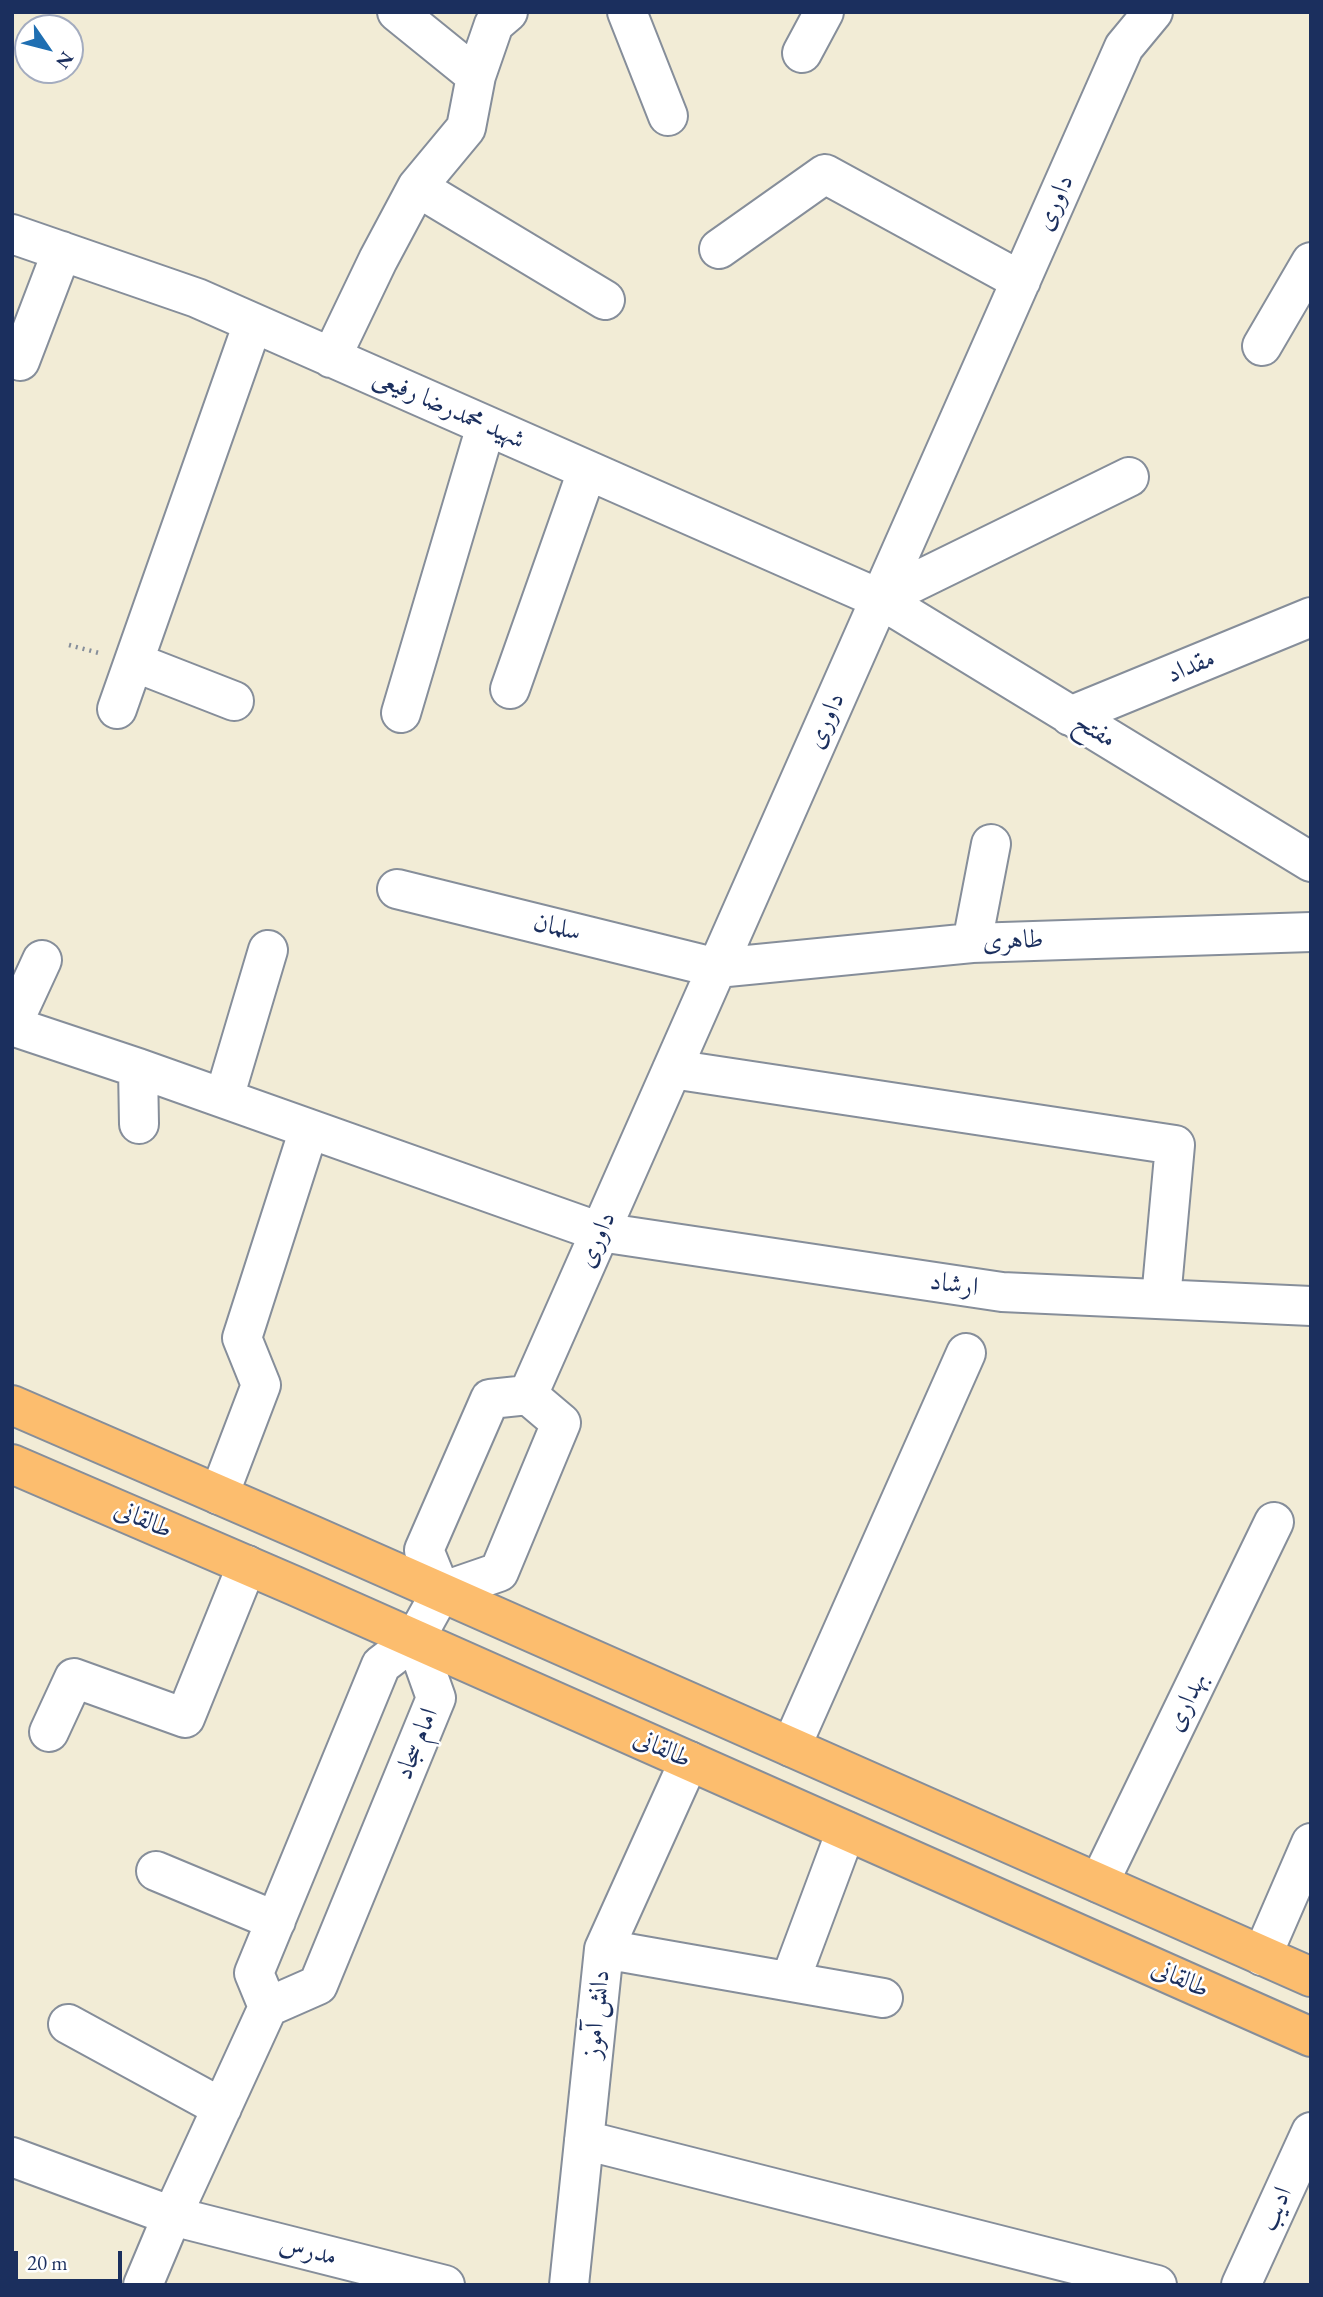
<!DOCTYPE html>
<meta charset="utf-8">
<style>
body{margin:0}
#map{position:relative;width:1323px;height:2297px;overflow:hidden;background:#f2ecd6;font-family:"EB Garamond",serif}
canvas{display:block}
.frame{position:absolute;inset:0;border:14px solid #1b2f5e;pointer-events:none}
.north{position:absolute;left:14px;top:14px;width:70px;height:70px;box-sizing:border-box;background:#fff;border:2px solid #a4acbf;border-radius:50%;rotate:125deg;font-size:19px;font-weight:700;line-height:28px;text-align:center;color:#1b2f5e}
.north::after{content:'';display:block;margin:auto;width:24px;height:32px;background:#1f6fb2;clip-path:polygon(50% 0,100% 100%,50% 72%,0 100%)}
.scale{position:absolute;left:14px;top:2251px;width:108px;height:32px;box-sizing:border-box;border:4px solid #1b2f5e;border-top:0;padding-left:9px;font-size:21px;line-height:24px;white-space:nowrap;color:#1b2f5e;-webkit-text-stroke:5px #fff;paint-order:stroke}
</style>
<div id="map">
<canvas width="1323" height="2297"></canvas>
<div class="frame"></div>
<div class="north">N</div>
<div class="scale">20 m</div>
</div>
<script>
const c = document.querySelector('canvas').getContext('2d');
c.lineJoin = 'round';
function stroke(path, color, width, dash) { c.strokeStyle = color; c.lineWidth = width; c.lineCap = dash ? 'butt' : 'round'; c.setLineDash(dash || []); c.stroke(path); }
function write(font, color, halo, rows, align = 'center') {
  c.font = font + ' "EB Garamond",Amiri,serif'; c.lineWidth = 5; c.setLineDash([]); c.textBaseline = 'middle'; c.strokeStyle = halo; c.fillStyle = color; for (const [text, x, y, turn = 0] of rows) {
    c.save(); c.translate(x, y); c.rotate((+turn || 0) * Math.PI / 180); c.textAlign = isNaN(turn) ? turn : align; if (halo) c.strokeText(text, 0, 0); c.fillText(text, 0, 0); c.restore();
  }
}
const minor = new Path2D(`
 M397,12L476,76
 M627,12L668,116
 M802,53L824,12
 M417,187L605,300
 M12,234L197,298L880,599L1311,862
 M719,249L825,174L1021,281
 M1262,346L1311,262
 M331,358L378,260L417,187L466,128L476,76L494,24L508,12
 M20,361L62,251
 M880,599L1129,477
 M134,662L234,701
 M510,689L587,471
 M117,709L253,323
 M401,713L486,426
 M1070,716L1311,617
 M397,889L717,968L972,943L1311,932
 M972,943L991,844
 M12,1025L42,960
 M12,1026L138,1068L600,1232L1002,1292L1311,1306
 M138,1068L139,1124
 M672,1069L1175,1145L1161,1299
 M224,1098L268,950
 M528,1395L1124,47L1153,12
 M219,1495L261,1385L242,1338L309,1129
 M415,1639L436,1698L318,1985L268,2007L254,1973L381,1665L415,1639L441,1592L499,1572L561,1423L528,1395L490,1399L424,1550L441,1592
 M49,1732L74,1678L185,1718L247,1565
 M791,1747L966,1353
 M156,1871L276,1921
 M1099,1883L1274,1522
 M604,1949L883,1998
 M1262,1956L1311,1843
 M790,1981L846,1831
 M68,2024L222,2108
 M584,2140L1157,2285
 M12,2157L172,2216L445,2285
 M143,2285L172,2216L268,2007
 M569,2285L604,1949L689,1761
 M1241,2285L1311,2132`);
const major = new Path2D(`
 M12,1405L314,1536L1311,1977
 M12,1464L295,1586L1311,2037`);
stroke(minor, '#868e9a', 42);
stroke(major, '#868e9a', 42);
stroke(new Path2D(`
 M69,645L99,653`), '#868e9a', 4.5, [2, 5]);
stroke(minor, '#fff', 38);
stroke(major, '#fcbd6e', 38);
write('26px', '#1b2f5e', '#fff', [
 ["داوری",1055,203,-66],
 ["شهید محمدرضا رفیعی",449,409,24],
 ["مقداد",1191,667,-22],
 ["داوری",826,721,-66],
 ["مفتح",1095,731,31],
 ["سلمان",557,928,14],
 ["طاهری",1013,941,-2],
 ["داوری",597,1240,-66],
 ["ارشاد",954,1285,8],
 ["طالقانی",143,1520,23],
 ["بهداری",1187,1702,-64],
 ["امام سجاد",417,1744,-68],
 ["طالقانی",662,1749,24],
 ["طالقانی",1180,1979,24],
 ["دانش آموز",597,2014,-84],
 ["ادیب",1276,2209,-66],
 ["مدرس",308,2251,14]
]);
</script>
